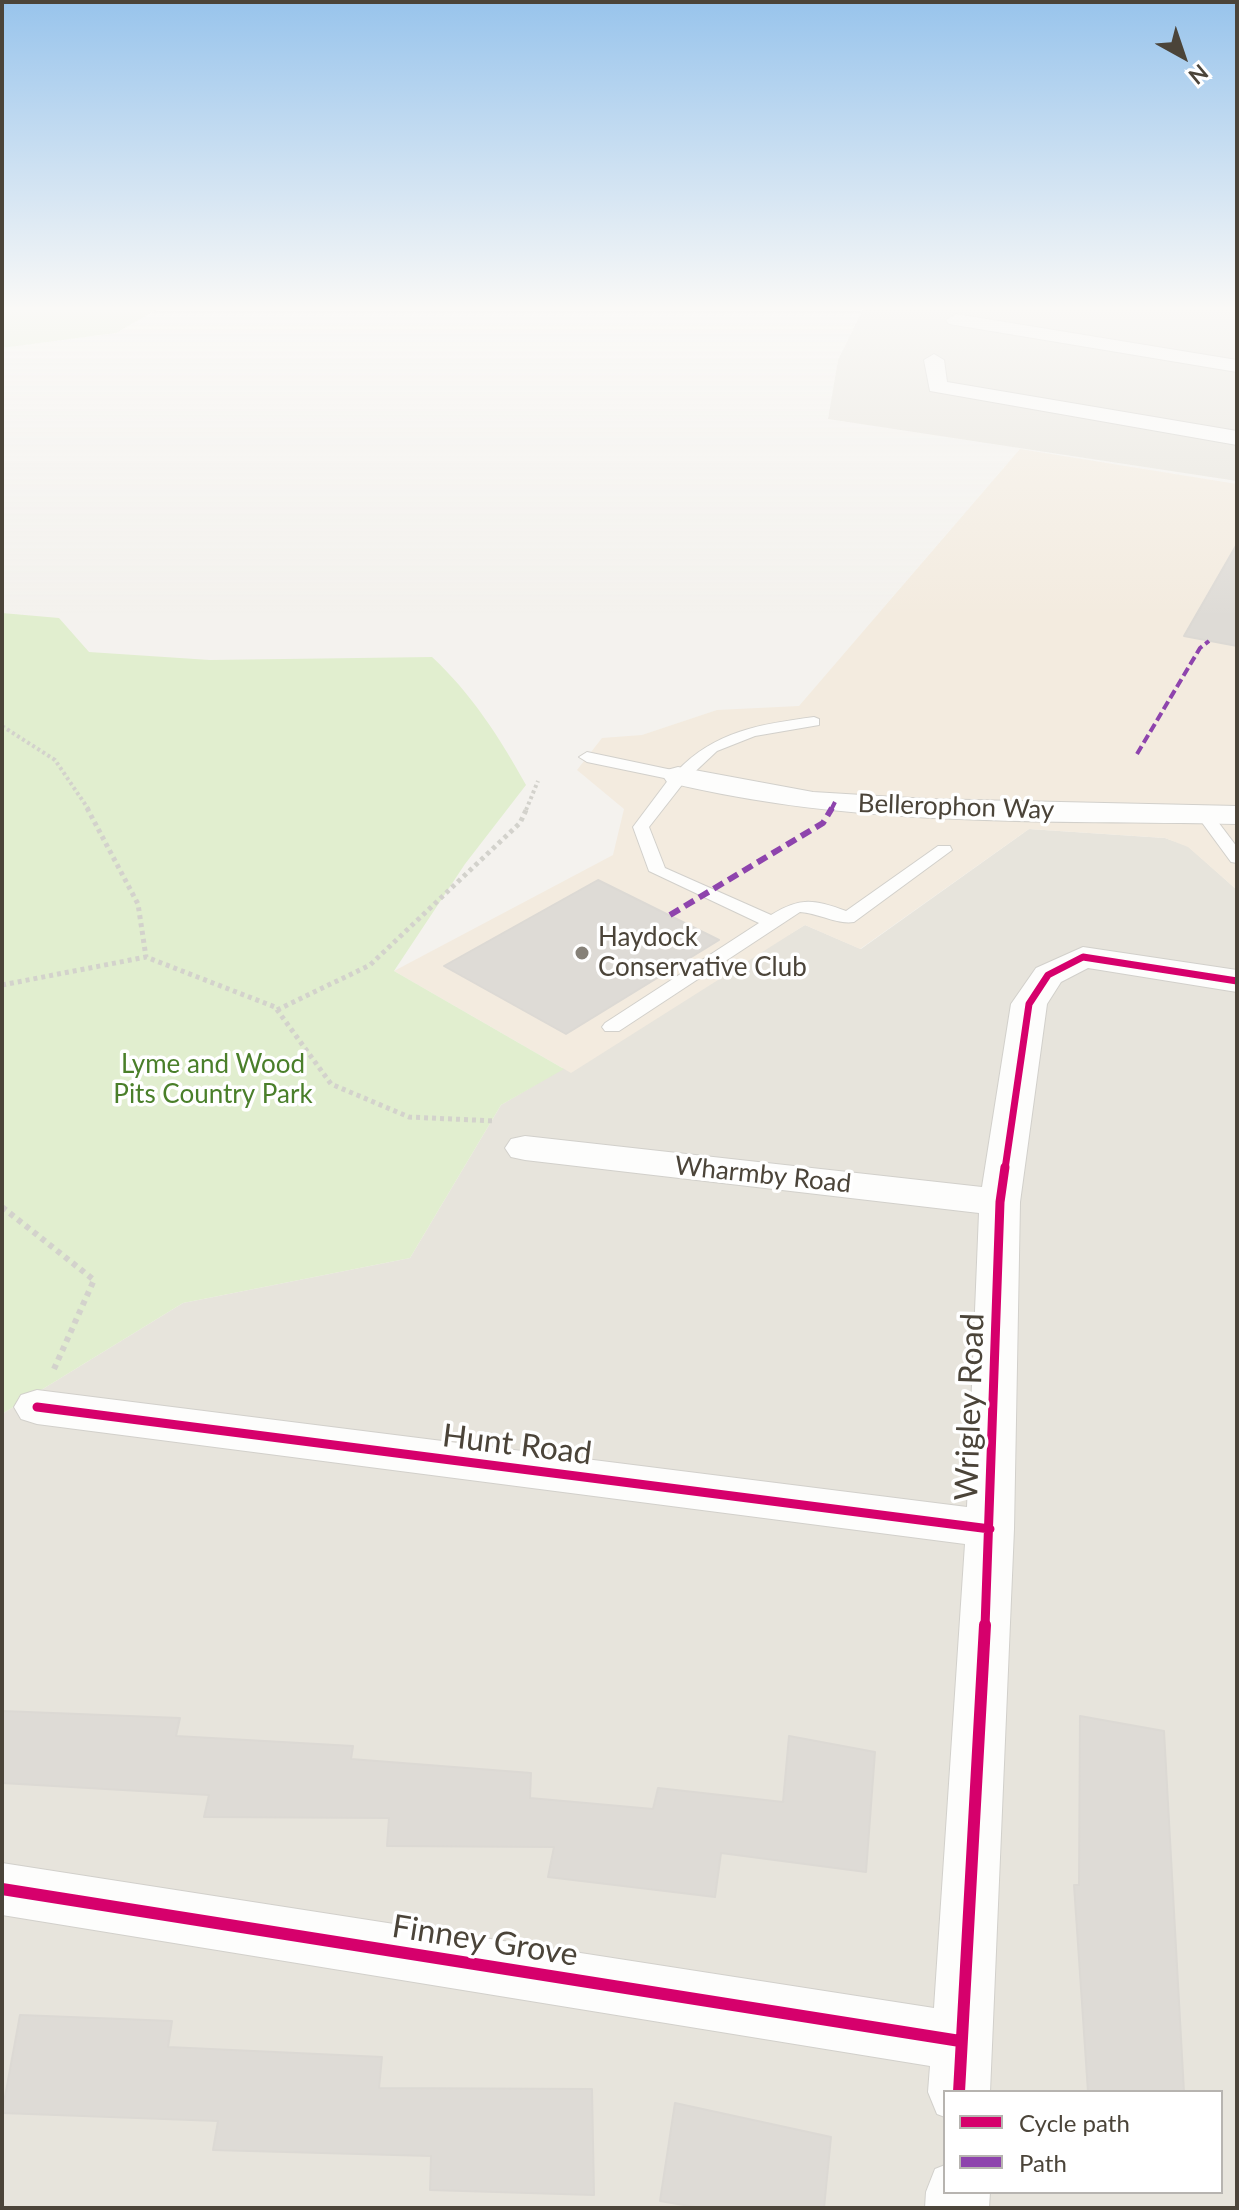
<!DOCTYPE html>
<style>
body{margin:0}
#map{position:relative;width:1239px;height:2210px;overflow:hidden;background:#f4f2ee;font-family:Lato,sans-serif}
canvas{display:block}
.frame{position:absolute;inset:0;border:4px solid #4b4439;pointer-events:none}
.legend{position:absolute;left:943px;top:2090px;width:280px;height:104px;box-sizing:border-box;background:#fff;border:2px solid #b7b4b0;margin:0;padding:10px 14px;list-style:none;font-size:24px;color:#4b4439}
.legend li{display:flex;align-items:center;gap:16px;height:40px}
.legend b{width:40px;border:2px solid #b7b4b0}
.north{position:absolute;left:1143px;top:16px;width:80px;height:80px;-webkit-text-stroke:6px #fff;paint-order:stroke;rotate:140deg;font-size:22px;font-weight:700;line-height:32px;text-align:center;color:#4b4439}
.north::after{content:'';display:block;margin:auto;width:28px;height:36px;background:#4b4439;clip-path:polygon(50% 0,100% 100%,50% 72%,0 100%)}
</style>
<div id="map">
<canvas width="1239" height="2210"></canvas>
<div class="frame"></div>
<ul class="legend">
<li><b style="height:10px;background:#d6006c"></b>Cycle path</li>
<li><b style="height:10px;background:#8e44ad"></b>Path</li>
</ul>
<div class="north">N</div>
</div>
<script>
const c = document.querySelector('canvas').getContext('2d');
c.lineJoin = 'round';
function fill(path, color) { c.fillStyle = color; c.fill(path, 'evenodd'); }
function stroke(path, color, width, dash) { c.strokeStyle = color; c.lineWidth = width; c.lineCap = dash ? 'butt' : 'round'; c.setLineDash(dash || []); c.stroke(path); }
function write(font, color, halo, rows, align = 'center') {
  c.font = font + ' Lato,sans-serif'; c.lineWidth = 7; c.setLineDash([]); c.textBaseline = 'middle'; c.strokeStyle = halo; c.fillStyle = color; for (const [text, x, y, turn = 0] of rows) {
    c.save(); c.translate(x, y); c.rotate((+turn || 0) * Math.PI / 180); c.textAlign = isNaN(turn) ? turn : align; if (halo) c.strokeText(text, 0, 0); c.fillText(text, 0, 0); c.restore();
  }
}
fill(new Path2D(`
 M864,307H1237V481L828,419L838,360Z
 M1029,829L1165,838L1188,846L1237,890V2208H2V1414L183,1303L410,1258L501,1105L805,925L861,949ZM945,2092H1221V2192H945Z`), '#e7e4dc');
fill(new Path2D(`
 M1020,449L1237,484V890L1188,847L1165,838L1029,829L860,949L805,925L571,1073L394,971L613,855L624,809L577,770L602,738L642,735L717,710L799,706Z`), '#f3ebdf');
fill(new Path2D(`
 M2,307H161L116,333L2,348Z
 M2,613L59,618L89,652L210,660L432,657C471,693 500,738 526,785L465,864L394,971L564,1069L501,1105L410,1258L183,1303L2,1414Z`), '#e1eecf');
const building = new Path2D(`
 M1237,544V646L1184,636Z
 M598,880L719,940L566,1034L444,966Z
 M2,1711L180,1718L176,1736L353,1746L351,1759L531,1773L530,1798L653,1809L658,1788L783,1802L789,1736L875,1752L866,1872L721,1853L715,1897L548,1877L554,1847L387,1846L389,1818L204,1817L209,1795L2,1783Z
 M1080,1716L1164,1731L1184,2092H1088L1074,1885H1079Z
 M20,2015L172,2021L168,2047L382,2057L379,2088L592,2089L594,2195L430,2190L431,2156L213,2150L218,2121L2,2113Z
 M675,2103L831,2137L824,2208H701L660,2201Z`);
fill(building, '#dedbd6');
stroke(building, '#dcd9d4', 2);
const service = new Path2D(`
 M814,717L819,719V725L755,736L717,751L685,781L649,827L665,868L771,915C800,897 814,899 846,911L938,846H950L952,850L854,922C838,925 818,913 800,912L619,1031H605L602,1027L605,1023L759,923L649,871L633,827L669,779L587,762L579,757L587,752L677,771C715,731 761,724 814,717Z
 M1203,808L1209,810L1237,847V863L1231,862L1195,813Z`);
const minor = new Path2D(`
 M956,314L1237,360V372L949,324L946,320Z
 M934,354L944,360L947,382L1237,431V445L930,391L924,360Z
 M678,767L813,792L928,799L1237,806V824C1047,820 853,828 667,782L663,776L667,770Z
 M1083,947L1237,970V992L1088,968L1061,982L1047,1004L1020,1202L1014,1529L990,2092H945V2117L937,2114L928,2092L930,2066L2,1915V1863L934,2008L965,1544L37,1424L21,1419L14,1407L21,1395L37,1390L967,1507L979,1213L525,1160L511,1157L505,1148L511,1139L525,1136L982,1187L1011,1004L1036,968Z
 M945,2165V2192H990L989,2208H925L926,2192L935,2169Z`);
stroke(service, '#d2d0cb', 2);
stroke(minor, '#d2d0cb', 2);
stroke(new Path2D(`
 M2,726L55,760L89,810
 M526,810L538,781`), '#d3d2cc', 4, [3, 3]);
stroke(new Path2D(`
 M87,808L138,904L146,957
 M2,985L146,957L275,1007L331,1084L409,1117L495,1121
 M277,1010L370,965L520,823L527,808`), '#d3d2cc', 5, [4, 4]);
stroke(new Path2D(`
 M2,1207L94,1280L54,1369`), '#d3d2cc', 6, [5, 5]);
fill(service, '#fdfdfc');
fill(minor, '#fdfdfc');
stroke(new Path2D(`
 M1137,754L1200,648L1209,641
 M831,810L835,802`), '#8e44ad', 4, [9, 4]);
stroke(new Path2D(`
 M670,915L823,823L832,808`), '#8e44ad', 6, [11, 6]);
stroke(new Path2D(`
 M1005,1169L1029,1004L1048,975L1083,957L1237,981`), '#d6006c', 7);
stroke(new Path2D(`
 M37,1407L990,1529
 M985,1627L1000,1202L1005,1167`), '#d6006c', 9);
stroke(new Path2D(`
 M2,1889L960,2041
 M959,2092L985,1625`), '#d6006c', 12);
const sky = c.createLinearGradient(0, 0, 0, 617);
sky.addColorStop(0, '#98c4ec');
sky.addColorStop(0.5, '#faf9f7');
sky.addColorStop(1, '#faf9f700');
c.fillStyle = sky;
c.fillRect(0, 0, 1239, 617);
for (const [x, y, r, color] of [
 [582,953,8,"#868178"]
]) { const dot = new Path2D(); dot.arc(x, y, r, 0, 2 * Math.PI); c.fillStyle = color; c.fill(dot); stroke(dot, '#fff', 3); }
write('26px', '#4b4439', '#fff', [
 ["Bellerophon Way",956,807,2],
 ["Wharmby Road",763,1175,6]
]);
write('26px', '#4b4439', '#fff', [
 ["Haydock",598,938],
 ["Conservative Club",598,968]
], 'left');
write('26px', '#4a7f2a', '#fff', [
 ["Lyme and Wood",213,1065],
 ["Pits Country Park",213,1095]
]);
write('32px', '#4b4439', '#fff', [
 ["Wrigley Road",970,1407,-88],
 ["Hunt Road",517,1445,7],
 ["Finney Grove",485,1941,9]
]);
</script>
